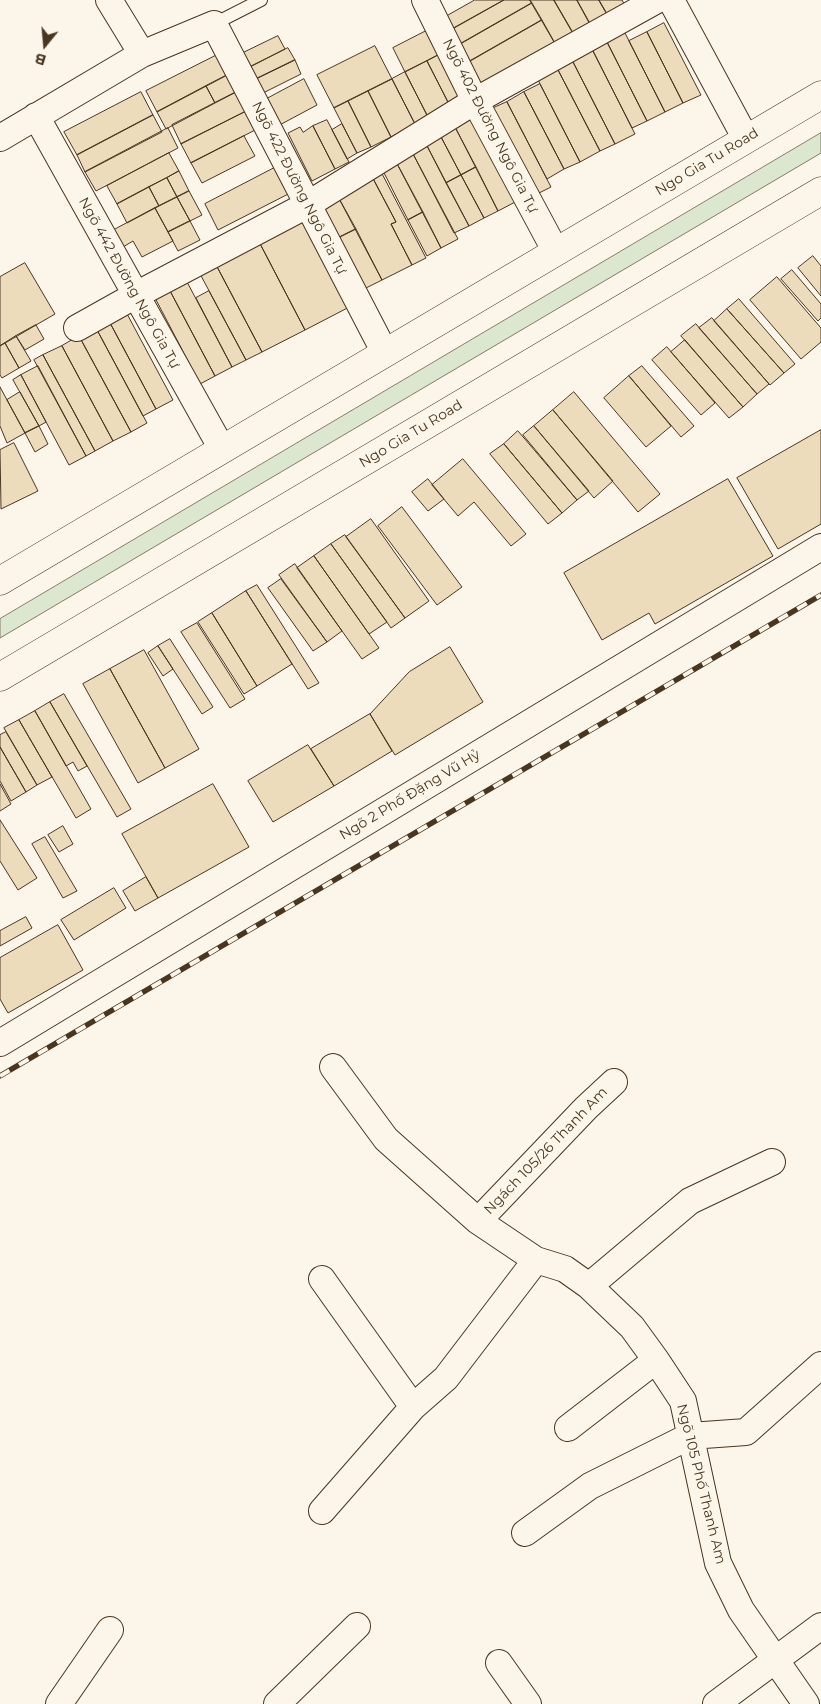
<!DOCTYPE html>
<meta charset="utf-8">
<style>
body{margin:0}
#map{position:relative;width:821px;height:1704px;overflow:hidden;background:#fbf6e9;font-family:Montserrat,sans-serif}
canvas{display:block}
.north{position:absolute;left:20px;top:20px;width:50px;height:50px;-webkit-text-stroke:4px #fbf6e9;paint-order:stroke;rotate:197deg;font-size:14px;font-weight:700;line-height:20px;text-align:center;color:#4a3520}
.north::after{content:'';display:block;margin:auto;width:18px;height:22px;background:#4a3520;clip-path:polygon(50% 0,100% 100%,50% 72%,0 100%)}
</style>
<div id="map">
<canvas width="821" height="1704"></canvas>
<div class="north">B</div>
</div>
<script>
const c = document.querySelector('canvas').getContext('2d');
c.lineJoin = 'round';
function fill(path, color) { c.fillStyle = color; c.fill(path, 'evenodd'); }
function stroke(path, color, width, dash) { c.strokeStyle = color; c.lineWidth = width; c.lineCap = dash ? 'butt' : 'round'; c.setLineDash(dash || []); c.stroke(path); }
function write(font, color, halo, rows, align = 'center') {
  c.font = font + ' Montserrat,sans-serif'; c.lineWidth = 4; c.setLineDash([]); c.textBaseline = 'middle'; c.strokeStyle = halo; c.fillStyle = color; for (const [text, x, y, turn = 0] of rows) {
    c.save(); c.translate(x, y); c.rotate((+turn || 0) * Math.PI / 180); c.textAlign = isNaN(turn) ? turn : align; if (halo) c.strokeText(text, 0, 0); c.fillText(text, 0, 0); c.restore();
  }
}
const green = new Path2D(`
 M821,133V153L0,638V619Z`);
fill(green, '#dce7d0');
stroke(green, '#887966', 1);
const building = new Path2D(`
 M475,0H504L447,32L440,20Z
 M504,0H530L532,3L455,47L447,32Z
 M530,0H554L576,38L558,48Z
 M554,0H577L593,29L576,38Z
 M577,0H599L610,19L593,29Z
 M599,0H622L627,9L610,19Z
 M532,3L542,20L465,64L455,47Z
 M542,20L556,45L479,89L465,64Z
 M664,23L701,95L683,103L647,32Z
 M432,28L444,52L405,72L393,48Z
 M647,32L683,103L665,112L629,41Z
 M625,33L665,112L647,121L607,42Z
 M278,36L285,49L248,68L241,54Z
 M607,42L647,121L632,128L592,49Z
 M375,46L392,79L334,108L317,75Z
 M288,48L295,60L254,80L248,68Z
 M592,49L635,134L615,144L572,60Z
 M225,51L235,71L157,112L146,91Z
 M444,52L468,99L451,108L427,61Z
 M571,58L615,144L600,151L556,66Z
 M295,60L301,74L261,94L254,80Z
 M427,61L451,108L429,119L405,72Z
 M556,66L600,151L580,162L536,76Z
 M235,71L244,88L215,103L206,86Z
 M405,72L429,119L415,124L392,79Z
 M304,79L317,105L274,128L261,102Z
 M392,79L415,124L391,137L368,91Z
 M540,84L580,162L564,169L524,92Z
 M206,86L215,103L166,129L157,112Z
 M244,88L254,107L181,144L172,125Z
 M368,91L391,137L371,147L348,101Z
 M141,92L153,115L77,155L64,132Z
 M524,92L564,169L547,179L507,102Z
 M348,101L371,147L357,153L334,108Z
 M507,102L551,187L533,196L489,110Z
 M249,110L259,128L191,163L181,144Z
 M153,115L162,132L85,172L77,155Z
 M475,116L519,200L498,211L455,127Z
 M327,120L349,162L335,169L313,126Z
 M342,124L357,153L347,159L332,130Z
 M313,126L335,169L312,181L288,133L300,127L303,132Z
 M455,127L476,167L461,175L440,135Z
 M168,128L178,148L96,191L85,172Z
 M440,135L461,175L446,183L425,142Z
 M244,136L255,156L202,183L191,163Z
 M425,142L469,226L454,233L411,150Z
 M411,150L458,239L441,248L394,158Z
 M169,153L179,171L117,204L107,186Z
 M394,158L423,212L408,220L380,165Z
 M282,164L296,190L218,230L205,204Z
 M378,166L426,258L412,265L391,224L396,222L369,171Z
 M476,167L498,211L484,218L461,175Z
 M179,171L189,191L177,197L167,178Z
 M369,171L396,222L391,224L412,265L382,280L336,193Z
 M461,175L484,218L469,226L446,183Z
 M167,178L177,197L159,206L149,187Z
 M149,187L159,206L127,223L117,204Z
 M189,191L202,215L190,221L177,197Z
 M336,193L356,229L334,240L315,203Z
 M177,197L190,221L168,232L155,208Z
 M155,208L173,241L142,257L133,241L123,247L114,230Z
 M307,210L357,303L305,330L256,236Z
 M423,212L441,248L427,256L408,220Z
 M190,221L200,240L178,251L168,232Z
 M356,229L382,280L360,291L334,240Z
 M256,236L305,330L262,352L213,259Z
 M813,256L821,266V296L798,268Z
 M25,263L55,314L0,346V277Z
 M215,263L262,352L246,360L199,272Z
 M792,270L821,304V318L818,321L781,279Z
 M777,277L821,328V342L801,359L750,300Z
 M186,280L232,367L215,376L169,289Z
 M169,289L215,376L200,384L154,296Z
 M209,291L246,360L232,367L196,298Z
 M739,299L795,364L784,373L727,309Z
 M727,309L784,373L770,385L714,321Z
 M126,312L173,400L156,409L109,321Z
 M712,318L769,384L757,394L699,328Z
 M109,321L156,409L143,416L96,328Z
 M696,324L757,394L743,407L681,336Z
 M36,325L44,339L25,350L16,336Z
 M96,328L147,423L131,432L79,336Z
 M16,336L31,361L19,368L5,343Z
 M79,336L131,432L113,441L62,346Z
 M685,340L743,407L729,418L671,352Z
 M5,343L19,368L2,378L0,375V346Z
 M62,346L113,441L95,451L43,355Z
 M667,347L715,403L701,415L652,360Z
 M43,355L95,451L86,456L34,360Z
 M38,366L86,456L69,465L21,375Z
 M642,366L694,426L681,437L629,376Z
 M21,375L46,422L39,426L13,380Z
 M629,376L671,426L646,447L604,398Z
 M0,387L25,433L7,443L0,426Z
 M20,392L39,426L25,433L7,400Z
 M574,392L660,494L638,512L553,410Z
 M553,410L613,481L594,498L534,426Z
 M39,426L48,444L35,452L25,433Z
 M534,426L589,491L577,500L523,435Z
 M821,430V524L778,549L737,478Z
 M518,431L577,500L562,513L504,444Z
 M14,443L38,491L1,509L0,450Z
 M504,444L562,513L548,524L490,454Z
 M463,459L526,534L511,546L474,502L458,516L432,485Z
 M428,479L444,499L428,511L412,492Z
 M728,479L773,556L655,624L649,613L602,640L564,573Z
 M402,507L462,587L437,605L378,526Z
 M371,519L429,601L405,618L346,537Z
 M345,535L405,618L391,628L331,544Z
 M331,544L387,622L369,634L314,556Z
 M314,556L379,648L362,659L297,568Z
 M295,564L342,631L327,642L279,575Z
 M281,579L327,642L313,651L268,588Z
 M257,585L319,683L308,689L246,591Z
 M246,591L292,664L257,686L212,613Z
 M212,613L257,686L244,694L198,622Z
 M197,623L245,699L230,708L181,632Z
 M170,639L213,707L202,714L158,646Z
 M158,646L173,669L163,676L148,653Z
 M450,647L483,702L395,755L370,714L409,672Z
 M144,650L199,749L165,768L110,669Z
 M110,669L165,768L138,783L83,684Z
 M64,694L131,809L117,817L50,702Z
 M50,702L87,766L78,771L73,762L66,766L35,711Z
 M35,711L91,809L76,818L19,720Z
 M370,714L392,751L334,786L311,749Z
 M19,720L52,777L37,785L4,728Z
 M6,732L37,785L26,792L0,747V735Z
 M308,745L334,786L273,822L248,781Z
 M0,747L26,792L11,801L0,781Z
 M0,784L11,804L0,811Z
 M213,784L249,847L158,898L122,834Z
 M0,820L37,878L18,890L0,861Z
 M63,826L73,844L59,852L48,835Z
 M45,837L77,891L63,898L32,844Z
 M146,877L158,898L135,911L123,891Z
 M114,888L126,908L74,940L61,920Z
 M26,917L32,928L0,946V931Z
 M58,925L83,970L8,1013L0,999V958Z`);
fill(building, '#ecdcbc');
stroke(building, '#4a3520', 1);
const lane = new Path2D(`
 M214,24L261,0`);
const street = new Path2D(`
 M109,0L142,54
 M425,0L475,101L556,252
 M671,0L746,139
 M36,116L222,449
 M0,138L142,54L214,24L385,353
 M77,328L136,295L307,205L475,101L657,0
 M0,1043L821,547
 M333,1067L386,1139L478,1221L536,1260L565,1269L589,1286L632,1327L656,1360L683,1401L718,1563L741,1610L806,1704
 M478,1221L586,1108L614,1082
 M322,1279L413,1407
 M589,1286L690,1201L772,1162
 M568,1428L656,1360
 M322,1511L413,1407L446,1378L536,1260
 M525,1533L590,1486L690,1436L746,1432L821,1365
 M499,1663L528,1704
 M59,1704L110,1630
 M277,1704L357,1626
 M716,1704L821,1626`);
const primary = new Path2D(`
 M0,581L821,95
 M0,677L821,191`);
stroke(lane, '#4a3520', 14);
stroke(street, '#4a3520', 28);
stroke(primary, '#4a3520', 29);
stroke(lane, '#fbf6e9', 12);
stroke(street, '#fbf6e9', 26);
stroke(primary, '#fbf6e9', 28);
const rail = new Path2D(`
 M0,1076L821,595`);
stroke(rail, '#4a3520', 5.5);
stroke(rail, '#fbf6e9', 4, [11]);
write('14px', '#4a3520', '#fbf6e9', [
 ["Ngõ 402 Đường Ngô Gia Tự",490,126,63],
 ["Ngo Gia Tu Road",707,162,-31],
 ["Ngõ 422 Đường Ngô Gia Tự",299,188,63],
 ["Ngõ 442 Đường Ngô Gia Tự",129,283,61],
 ["Ngo Gia Tu Road",411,434,-31],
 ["Ngõ 2 Phố Đặng Vũ Hỷ",410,795,-31],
 ["Ngách 105/26 Thanh Am",546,1151,-46],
 ["Ngõ 105 Phố Thanh Am",701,1484,76]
]);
</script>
